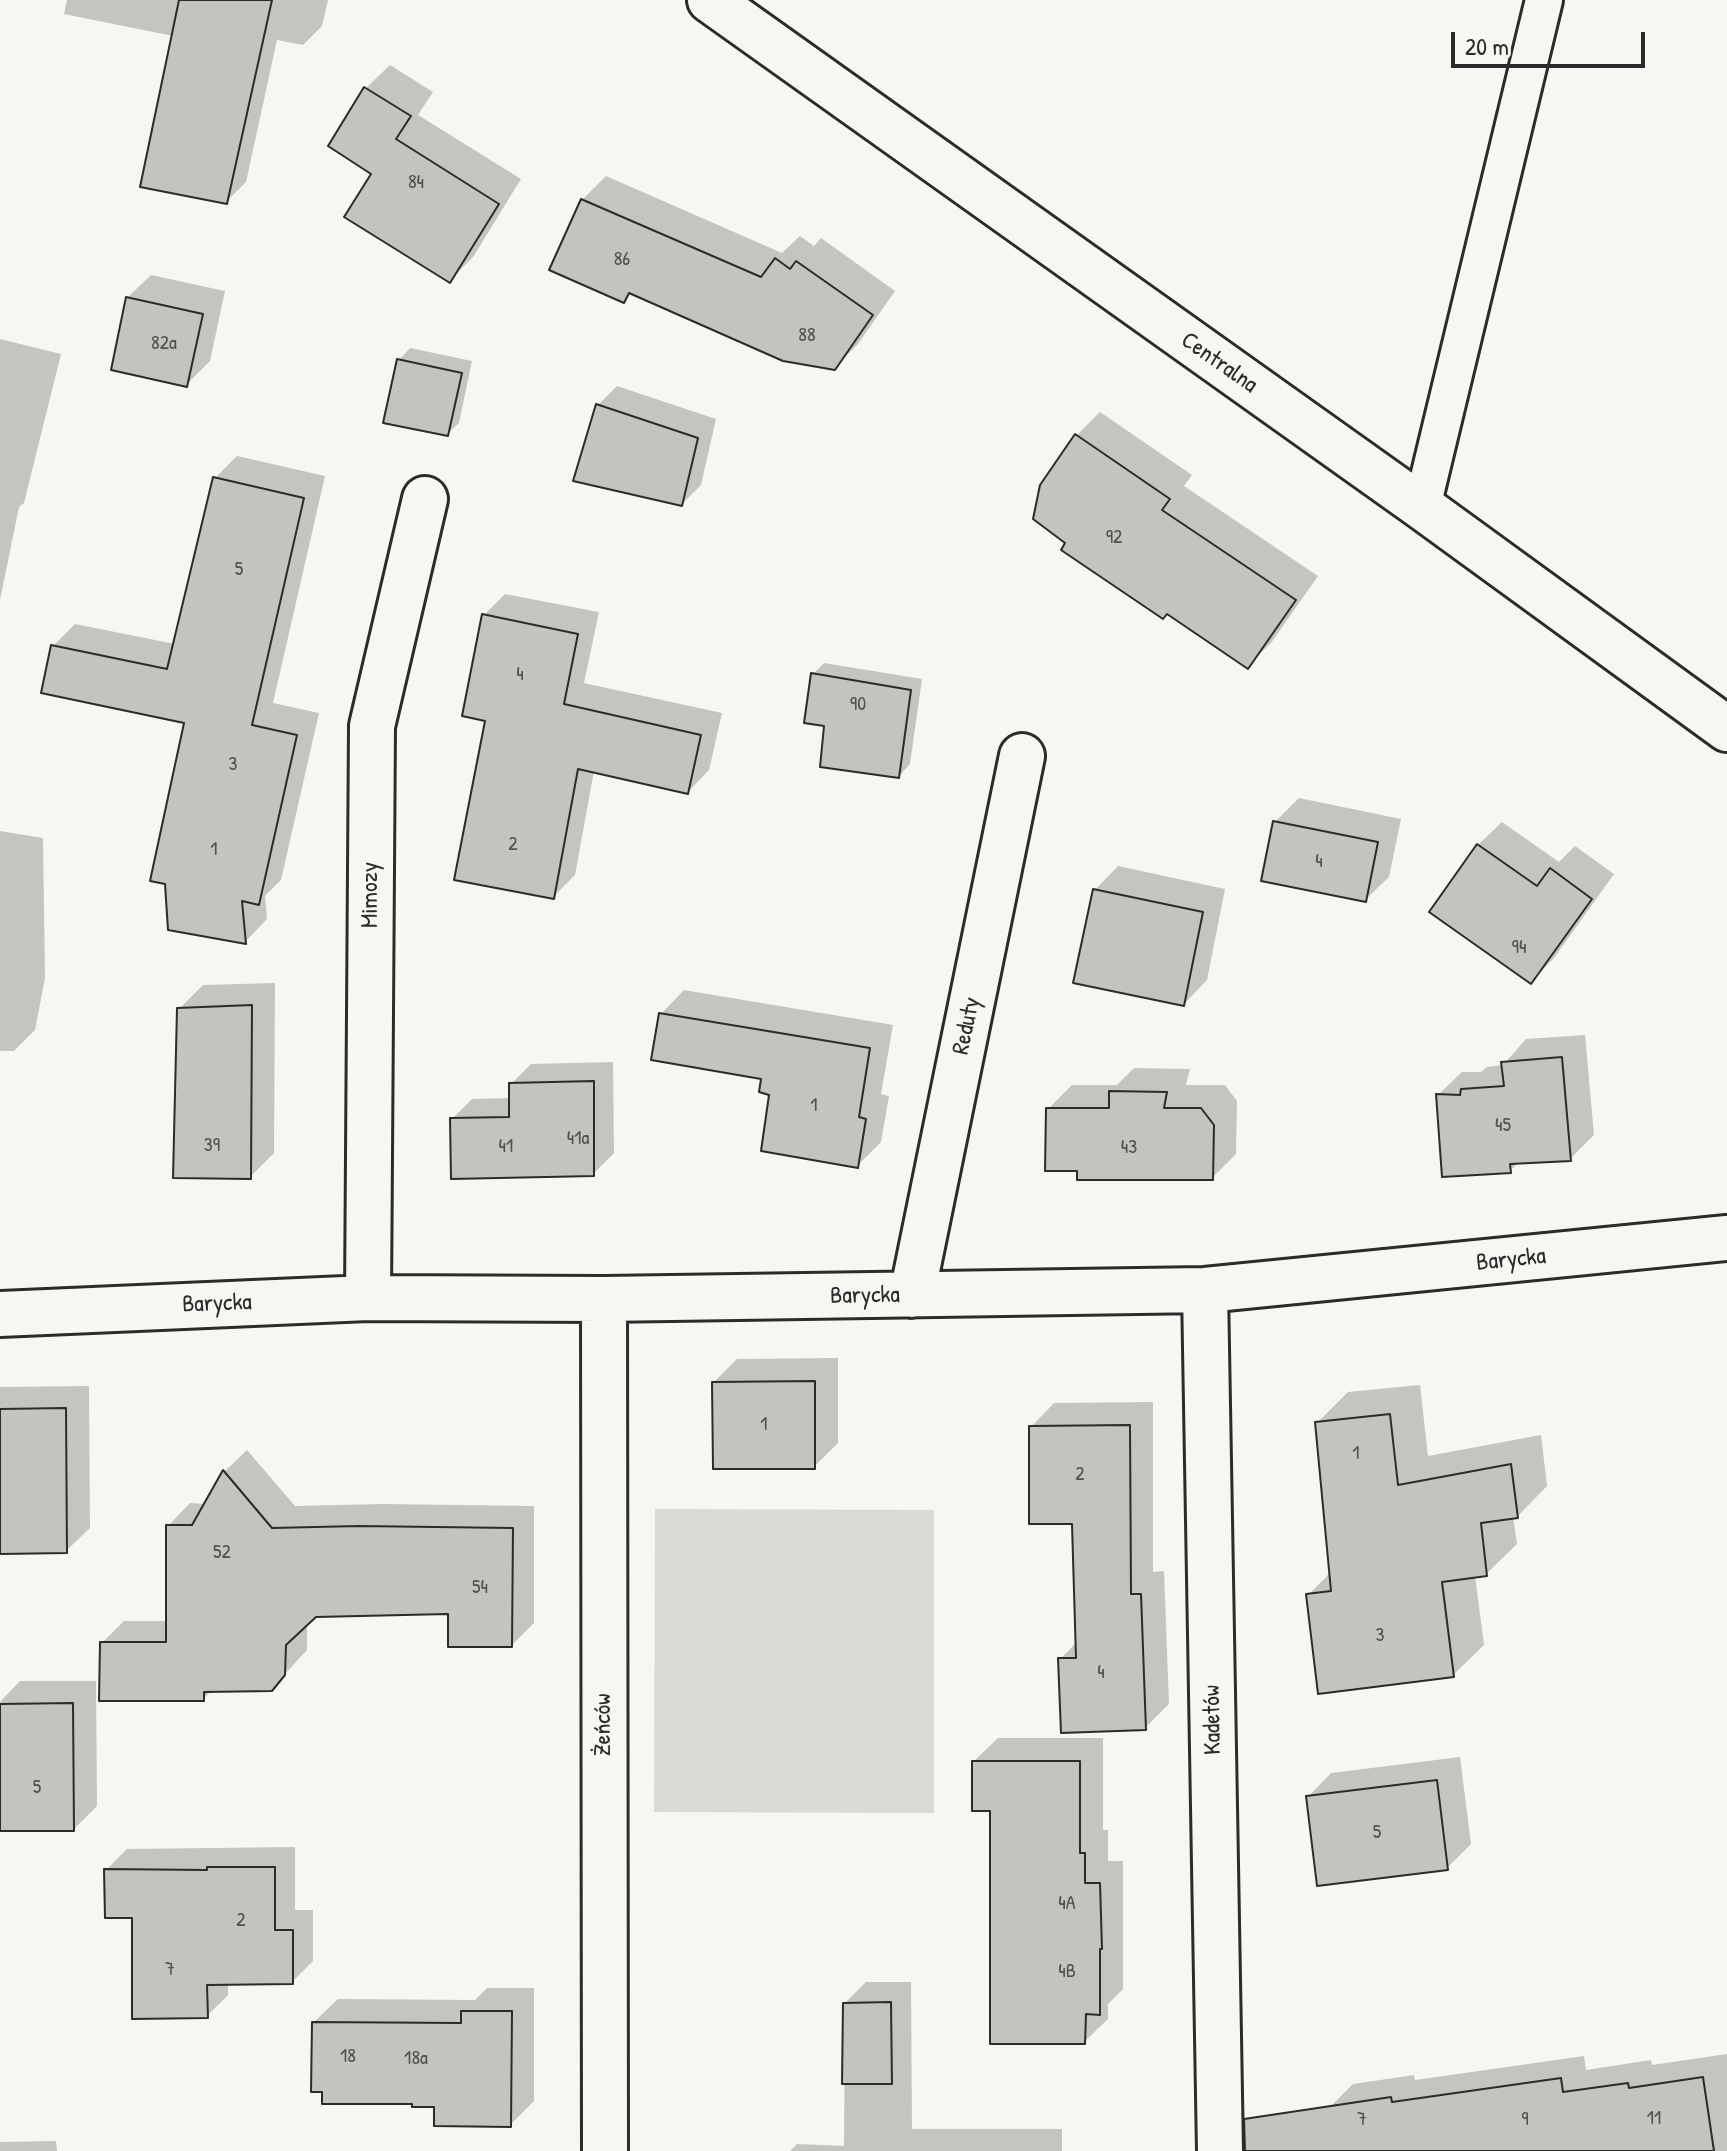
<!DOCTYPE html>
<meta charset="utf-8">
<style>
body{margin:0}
#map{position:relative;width:1727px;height:2151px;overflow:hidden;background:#f6f6f2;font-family:"Patrick Hand",sans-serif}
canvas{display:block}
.scale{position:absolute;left:1451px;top:32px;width:194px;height:36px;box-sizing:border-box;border:4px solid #2b2b2b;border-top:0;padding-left:10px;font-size:24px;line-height:28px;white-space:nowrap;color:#2b2b2b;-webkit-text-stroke:6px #f6f6f2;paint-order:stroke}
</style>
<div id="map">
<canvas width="1727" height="2151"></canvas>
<div class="scale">20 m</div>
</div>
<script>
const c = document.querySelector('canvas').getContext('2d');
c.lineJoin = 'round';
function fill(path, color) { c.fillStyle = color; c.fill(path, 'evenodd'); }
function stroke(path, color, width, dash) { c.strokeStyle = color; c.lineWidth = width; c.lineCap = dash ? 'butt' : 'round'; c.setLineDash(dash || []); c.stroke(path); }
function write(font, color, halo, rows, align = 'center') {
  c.font = font + ' "Patrick Hand",sans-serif'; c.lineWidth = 6; c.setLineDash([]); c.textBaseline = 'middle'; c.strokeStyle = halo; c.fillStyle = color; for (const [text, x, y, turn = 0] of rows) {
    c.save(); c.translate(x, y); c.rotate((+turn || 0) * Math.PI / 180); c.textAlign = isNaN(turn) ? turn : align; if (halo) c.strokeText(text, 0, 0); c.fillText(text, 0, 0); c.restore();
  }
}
fill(new Path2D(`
 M655,1509L934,1510V1813L654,1812Z`), '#d9d9d5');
fill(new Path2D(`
 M67,0H328L322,26L303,45L277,40L246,182L226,202L173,36L64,14Z
 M390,65L433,92L418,115L521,179L473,257L449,281L374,173L330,146L366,88Z
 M606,176L782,253L800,236L814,246L821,238L895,291L858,344L834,368L632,292L624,301L582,200Z
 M151,275L225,291L210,361L186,385L127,298Z
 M0,339L61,354L24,503L19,507L0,600Z
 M410,348L472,361L459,423L447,434L399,360Z
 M617,386L716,419L701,485L682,504L598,405Z
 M1100,412L1192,475L1184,486L1318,576L1271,643L1247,666L1068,543L1077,435Z
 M237,456L325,476L273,703L319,713L281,880L265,896L267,919L245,942L186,721L53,646L75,624L175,644L215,478Z
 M505,594L599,612L584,683L722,713L709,770L688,792L594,771L575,875L554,896L484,615Z
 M824,663L922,679L910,764L899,776L827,725L813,674Z
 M1299,798L1401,819L1389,877L1365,900L1275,822Z
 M1502,822L1559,862L1575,846L1614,874L1554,958L1531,982L1478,845Z
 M0,831L43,838L45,978L35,1030L14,1051H0Z
 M1118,866L1225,889L1207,980L1184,1004L1095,890Z
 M275,983L274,1153L250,1177L179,1009L203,985Z
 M684,990L893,1025L881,1094L889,1096L881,1142L857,1166L771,1093L763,1077L661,1014Z
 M1585,1035L1594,1135L1570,1159L1520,1161L1510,1171L1438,1095L1462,1072H1481L1487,1067L1503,1065L1526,1039Z
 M613,1062L614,1153L593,1174L452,1119L472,1099L511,1098V1084L531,1064Z
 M1134,1068L1190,1069L1186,1085H1225L1237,1101L1236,1154L1212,1178L1079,1169L1048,1109L1072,1085H1117Z
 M838,1358V1443L814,1467L714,1382L737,1359Z
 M1420,1385L1428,1456L1541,1435L1547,1486L1517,1517H1513L1517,1544L1486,1574L1475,1576L1484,1645L1453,1675L1308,1595L1332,1571L1317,1423L1348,1392Z
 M89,1386L90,1528L66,1551L0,1552V1387Z
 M1153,1402V1572L1164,1571L1169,1704L1145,1728L1060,1659L1078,1641L1074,1522L1031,1427L1054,1403Z
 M247,1450L295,1506L383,1504L534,1506V1623L512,1645L450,1612L315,1615L307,1623V1650L271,1689L212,1690L203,1699L102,1643L124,1621H168V1526L190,1503L206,1504L225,1471Z
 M20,1681H96L97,1806L74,1829H0V1702Z
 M998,1738H1103V1830H1108V1861H1123V1989L1108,2004V2019L1084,2042L974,1761Z
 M1460,1757L1471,1844L1447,1868L1308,1797L1331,1773Z
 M295,1847V1910H313V1961L292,1982L228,1983V1995L207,2016L134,1916L106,1870L127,1849Z
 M866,1982H911L912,2129H1062V2151H790L797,2144L844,2146L845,2003Z
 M487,1988H534V2101L510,2125L436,2105L314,2022L338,1999L475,2000Z
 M1727,2054V2151H1336L1329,2108L1353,2084L1414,2075L1415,2080L1584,2056L1586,2070L1651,2060L1652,2065Z
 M56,2141L57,2151H0V2142Z`), '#0003');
const building = new Path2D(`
 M179,0H272L227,204L140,187Z
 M364,87L411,116L396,139L499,204L450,283L344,217L371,174L328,146Z
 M581,199L761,277L775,258L790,269L796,261L873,315L835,370L783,361L629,293L624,303L549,270Z
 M126,297L203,314L187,387L111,370Z
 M397,359L462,373L448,436L383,423Z
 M596,404L698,438L682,506L573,481Z
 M1075,434L1170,499L1162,510L1296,600L1248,669L1167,614L1163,619L1061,550L1065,543L1033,519L1040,485Z
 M213,477L304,498L252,725L297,735L259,905L242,901L246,944L168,930L165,884L150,881L184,723L41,693L51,645L167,669Z
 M482,614L578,634L564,704L701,735L688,794L578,769L554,899L454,880L485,721L462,716Z
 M811,673L911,690L899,778L820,767L824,726L804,723Z
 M1273,821L1378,842L1366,902L1261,881Z
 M1477,844L1537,886L1550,868L1592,899L1531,984L1429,912Z
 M1093,889L1203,912L1184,1006L1073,983Z
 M252,1005L251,1179L173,1178L177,1008Z
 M659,1013L870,1048L859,1117L866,1119L858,1168L761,1151L769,1095L759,1092L761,1079L651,1060Z
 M1562,1057L1571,1161L1510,1164L1511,1173L1442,1177L1436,1094L1460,1095L1461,1089L1504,1086L1501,1062Z
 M594,1081V1176L451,1179L450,1118L509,1117V1083Z
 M1109,1091L1167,1092L1164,1108H1201L1214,1125L1213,1180H1077V1171H1045L1046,1108H1109Z
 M815,1381V1469H713L712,1382Z
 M66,1408L67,1553L0,1554V1409Z
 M1390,1414L1398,1485L1511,1464L1518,1518L1481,1523L1487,1576L1442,1582L1454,1677L1318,1694L1306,1594L1331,1591L1315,1422Z
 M1130,1425L1131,1594H1141L1146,1730L1061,1733L1058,1658H1076L1072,1524H1029V1426Z
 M223,1470L272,1528L359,1526L513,1528L512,1647H448V1614L316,1617L286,1645L285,1675L272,1691L204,1692V1701H99L100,1642H166V1525H192Z
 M73,1703L74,1831H0V1704Z
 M972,1761H1080V1853H1085V1883H1100L1102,1949H1100V2015L1086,2014L1085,2044H990V1811H972Z
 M1437,1780L1448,1870L1317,1886L1306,1796Z
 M207,1867H275V1930H293V1984L207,1985L208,2018L132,2019V1918H105L104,1869L207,1870Z
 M891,2002L892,2084H842L843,2003Z
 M461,2011H512L511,2127L434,2126V2107H412V2104H322V2092H311L312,2022L461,2023Z
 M1703,2077L1714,2151H1245L1244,2119L1391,2097L1392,2102L1561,2078L1563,2092L1628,2083L1629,2088Z`);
fill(building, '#c3c3c0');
stroke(building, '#2b2b2b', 2);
const lane = new Path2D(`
 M1422,507L1544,0`);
const street = new Path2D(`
 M1205,1290L1220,2151
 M912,1295L1022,756
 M368,1298L372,726L425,499
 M604,1299L605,2151
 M0,1314L368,1298L604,1299L1205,1290L1727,1238`);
const secondary = new Path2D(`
 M710,0L1422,507L1727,729`);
stroke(lane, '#2b2b2b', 42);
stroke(street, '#2b2b2b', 50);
stroke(secondary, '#2b2b2b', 50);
stroke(lane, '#f6f6f2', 36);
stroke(street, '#f6f6f2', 44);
stroke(secondary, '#f6f6f2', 44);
write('20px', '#515150', null, [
 ["84",416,183],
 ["86",622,260],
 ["88",807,336],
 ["82a",164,344],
 ["92",1114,538],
 ["5",239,570],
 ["4",520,675],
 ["90",858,705],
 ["3",233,765],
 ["2",513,845],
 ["1",214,850],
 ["4",1319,862],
 ["94",1519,948],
 ["1",814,1106],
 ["45",1503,1126],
 ["41a",578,1139],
 ["39",212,1146],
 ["41",506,1147],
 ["43",1129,1148],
 ["1",764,1425],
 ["1",1356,1454],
 ["2",1080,1475],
 ["52",222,1553],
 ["54",480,1588],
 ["3",1380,1636],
 ["4",1101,1673],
 ["5",37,1788],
 ["5",1377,1833],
 ["4A",1067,1904],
 ["2",241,1921],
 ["7",170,1970],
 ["4B",1067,1972],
 ["18",348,2057],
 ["18a",416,2059],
 ["11",1654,2119],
 ["7",1362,2120],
 ["9",1525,2120]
]);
write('24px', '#2b2b2b', '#f6f6f2', [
 ["Centralna",1219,363,35],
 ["Mimozy",371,895,-90],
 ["Reduty",967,1026,-78],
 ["Barycka",1511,1260,-6],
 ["Barycka",865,1296,-1],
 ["Barycka",217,1304,-2],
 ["Kadetów",1213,1720,-91],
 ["Żeńców",604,1725,-90]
]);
</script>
